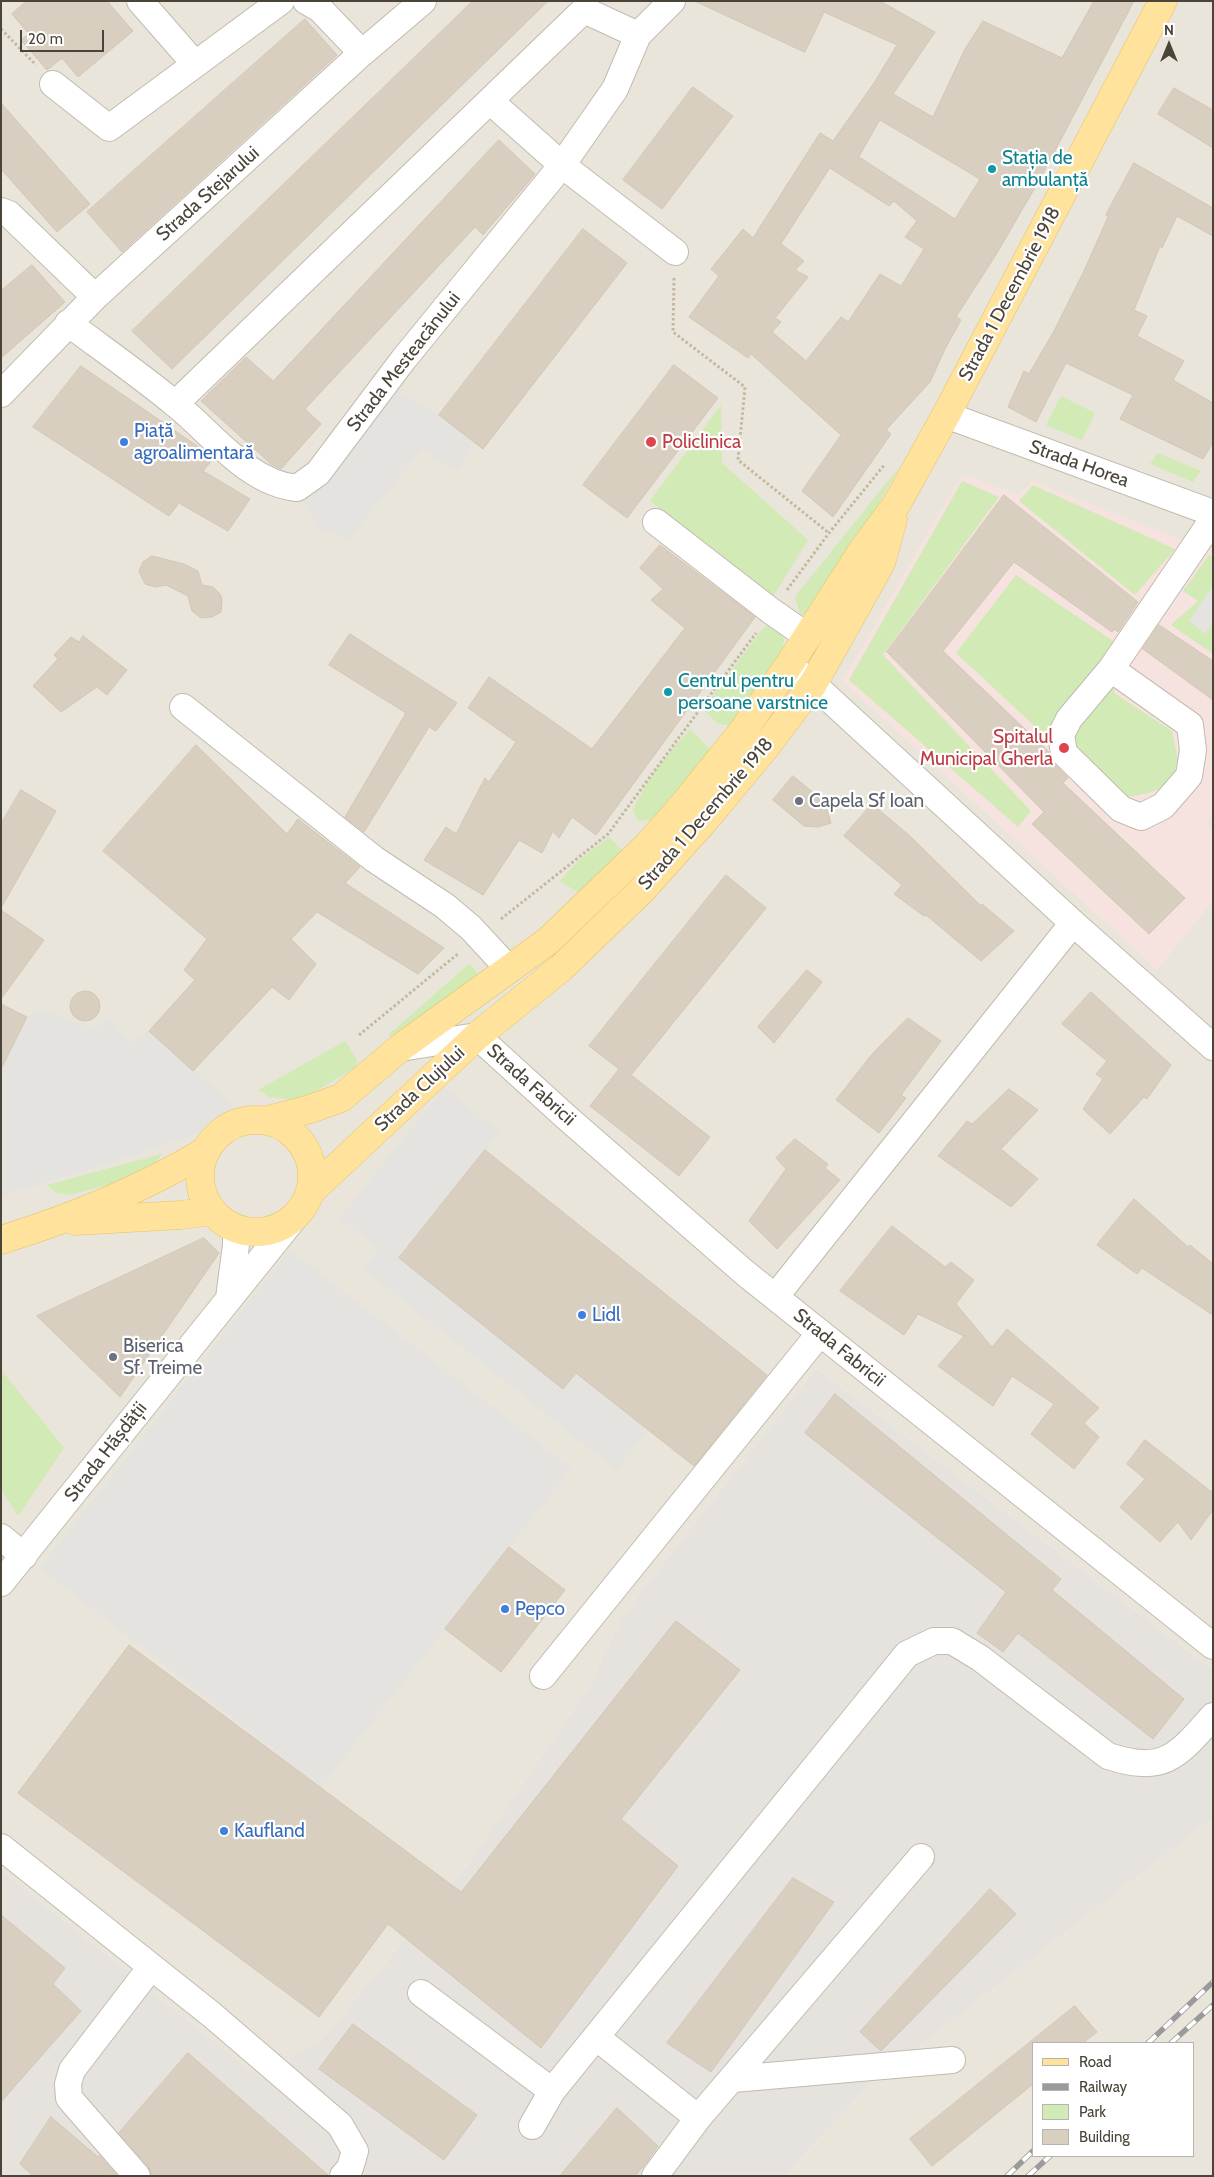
<!DOCTYPE html>
<meta charset="utf-8">
<style>
body{margin:0}
#map{position:relative;width:1214px;height:2177px;overflow:hidden;background:#f6f3ec;font-family:Cabin,sans-serif}
canvas{display:block}
.frame{position:absolute;inset:0;border:2px solid #4b4439;pointer-events:none}
.legend{position:absolute;left:1032px;top:2042px;width:162px;height:115px;box-sizing:border-box;background:#fff;border:1px solid #b7b4b0;margin:0;padding:6px 9px;list-style:none;font-size:15px;color:#4b4439}
.legend li{display:flex;align-items:center;gap:10px;height:25px}
.legend b{width:25px;border:1px solid #b7b4b0}
.north{position:absolute;left:1144px;top:20px;width:50px;height:50px;-webkit-text-stroke:4px #fff;paint-order:stroke;rotate:0deg;font-size:14px;font-weight:700;line-height:20px;text-align:center;color:#4b4439}
.north::after{content:'';display:block;margin:auto;width:18px;height:22px;background:#4b4439;clip-path:polygon(50% 0,100% 100%,50% 72%,0 100%)}
.scale{position:absolute;left:20px;top:30px;width:84px;height:22px;box-sizing:border-box;border:2px solid #4b4439;border-top:0;padding-left:6px;font-size:15px;line-height:18px;white-space:nowrap;color:#4b4439;-webkit-text-stroke:4px #fff;paint-order:stroke}
</style>
<div id="map">
<canvas width="1214" height="2177"></canvas>
<div class="frame"></div>
<ul class="legend">
<li><b style="height:6px;background:#ffe39c"></b>Road</li>
<li><b style="height:6px;background:#9a9a9a"></b>Railway</li>
<li><b style="height:14px;background:#d2eab5"></b>Park</li>
<li><b style="height:14px;background:#d8cfc1"></b>Building</li>
</ul>
<div class="north">N</div>
<div class="scale">20 m</div>
</div>
<script>
const c = document.querySelector('canvas').getContext('2d');
c.lineJoin = 'round';
function fill(path, color) { c.fillStyle = color; c.fill(path, 'evenodd'); }
function stroke(path, color, width, dash) { c.strokeStyle = color; c.lineWidth = width; c.lineCap = dash ? 'butt' : 'round'; c.setLineDash(dash || []); c.stroke(path); }
function write(font, color, halo, rows, align = 'center') {
  c.font = font + ' Cabin,sans-serif'; c.lineWidth = 4.5; c.setLineDash([]); c.textBaseline = 'middle'; c.strokeStyle = halo; c.fillStyle = color; for (const [text, x, y, turn = 0] of rows) {
    c.save(); c.translate(x, y); c.rotate((+turn || 0) * Math.PI / 180); c.textAlign = isNaN(turn) ? turn : align; if (halo) c.strokeText(text, 0, 0); c.fillText(text, 0, 0); c.restore();
  }
}
fill(new Path2D(`
 M1,1H1213V1670L816,1368L622,1616L589,1686L470,1861L321,2040L259,2077L1,1870Z
 M1213,1818V2176H784L871,2084ZM1033,2043H1193V2156H1033Z`), '#eae5da');
fill(new Path2D(`
 M816,1368L1213,1670V1818L871,2084L784,2176H1V1870L259,2077L321,2040L470,1861L589,1686L622,1616Z`), '#e6e2dd');
fill(new Path2D(`
 M962,474L1019,495L1032,481L1213,552V815L1206,822L1213,830V901L1157,970L842,681Z`), '#f6e3e0');
fill(new Path2D(`
 M1061,396L1095,413L1082,440L1046,425Z
 M721,405L722,463L808,540L771,600L650,501Z
 M1158,453L1201,471L1193,482L1150,464Z
 M900,466L814,618L800,614L795,597Z
 M962,481L999,497L883,655L1031,811L1018,827L849,680Z
 M1033,485L1175,549L1135,595L1019,501Z
 M1209,555L1213,556V654L1171,625L1198,601L1183,591Z
 M1016,575L1113,641L1114,693L1172,731L1178,760L1171,784L1149,793L1129,797L1069,741L1042,733L956,653Z
 M771,623L784,639L781,663L735,728L717,723L705,711L713,695L762,629Z
 M690,729L714,754L661,819L638,821L633,811C645,780 669,754 690,729Z
 M609,837L624,852L580,894L560,881L579,860Z
 M470,963L481,979L403,1043L388,1035Z
 M345,1041L357,1059L356,1067L300,1101L269,1097L258,1090Z
 M161,1154L156,1166L145,1175L70,1195L56,1193L47,1185Z
 M1,1370L64,1448L18,1516L1,1489Z`), '#d2eab5');
fill(new Path2D(`
 M386,383L439,415L476,443L456,471L422,449L348,540L320,529L297,488Z
 M1213,586V624L1205,634L1189,621Z
 M44,1009L96,1030L107,1016L132,1043L149,1031L247,1117L113,1162L1,1196V1069L27,1017Z
 M444,1088L500,1132L399,1258L563,1389L576,1373L649,1430L616,1470L364,1269L379,1249L340,1218Z
 M290,1250L571,1468L321,1787L40,1568Z`), '#e5e3e0');
const building = new Path2D(`
 M27,1H107L133,31L78,77L62,58L47,70L21,40L29,34L12,14Z
 M473,1H548L172,369L132,331Z
 M695,1H880L935,32L893,94L933,117L965,49L983,21L1062,58L1094,1H1134L1040,179L997,253L956,317L961,320L945,349L930,382L886,430L891,434L833,517L802,491L841,435L751,354L748,358L689,317L719,276L711,269L743,229L753,238L820,133L833,141L874,83L897,45L824,12L805,52ZM880,120L980,179L955,219L859,157ZM830,168L889,206L894,201L917,221L905,237L924,249L901,286L880,274L848,322L841,317L806,361L772,332L781,322L775,318L808,277L795,270L804,261L781,244Z
 M305,19L337,55L122,252L87,212Z
 M693,87L733,116L662,209L623,180Z
 M1174,88L1213,110V148L1158,114Z
 M1,103L90,204L57,232L1,169Z
 M499,140L535,174L483,235L475,227L305,409L321,424L281,469L271,464L201,401L246,357L273,381Z
 M1134,163L1213,208V236L1177,216L1162,248L1160,246L1134,310L1147,316L1137,336L1184,361L1173,380L1213,403V442L1203,459L1120,419L1133,395L1066,363L1036,422L1008,407L1024,371L1029,374L1054,331L1084,271L1108,217L1106,215Z
 M583,229L627,263L483,449L439,415Z
 M32,265L65,302L1,358V291Z
 M674,365L718,398L627,518L583,485Z
 M81,366L203,450L213,459L203,471L250,499L228,531L179,503L169,516L33,427Z
 M1004,495L1138,602L1118,632L1114,629L1112,632L1014,562L943,651L1048,751L1053,763L1068,778L1063,783L1185,898L1149,934L1032,824L1044,812L887,652Z
 M660,545L755,617L596,835L572,817L559,838L553,831L542,853L519,840L483,895L424,860L446,827L456,834L485,778L489,782L516,742L468,708L489,677L592,749L685,628L651,600L663,589L640,568Z
 M152,556L184,564L198,571L202,585L213,587L220,594L222,599L221,612L212,617L201,618L192,611L188,596L166,585L155,587L145,584L139,571L143,562Z
 M1159,625L1213,661V700L1143,649Z
 M350,634L457,703L436,731L429,727L364,832L345,817L406,713L329,665Z
 M83,636L127,670L107,695L97,687L61,712L33,686L58,659L54,655L71,637L79,642Z
 M196,745L287,834L298,819L360,867L345,883L444,948L418,974L317,912L291,939L316,964L289,1000L272,987L193,1071L149,1031L195,980L184,970L207,939L103,851Z
 M793,776L825,802L831,823L818,827L804,826L773,800Z
 M21,790L56,811L1,908V824Z
 M872,804L910,836L981,906L982,904L1014,931L981,961L926,915L924,916L894,894L902,885L844,836Z
 M726,875L766,908L631,1075L710,1137L679,1176L590,1106L619,1069L589,1046Z
 M1,910L44,940L1,999Z
 M807,970L822,982L774,1043L758,1027Z
 M70 1006a15 15 0 1 1 30 0a15 15 0 1 1-30 0Z
 M1091,992L1171,1065L1147,1099L1144,1097L1110,1134L1083,1109L1103,1079L1096,1074L1107,1061L1062,1024Z
 M1,1004L27,1017L1,1069Z
 M908,1018L941,1041L901,1095L906,1098L879,1133L836,1100L873,1053Z
 M1009,1089L1038,1110L1001,1149L1038,1179L1011,1207L938,1156L967,1121L972,1124Z
 M795,1139L828,1164L825,1168L840,1180L777,1249L749,1221L786,1169L776,1158Z
 M485,1150L767,1375L694,1466L576,1373L563,1389L399,1258Z
 M1134,1199L1188,1247L1190,1245L1213,1264V1315L1142,1268L1137,1274L1097,1245Z
 M892,1226L945,1267L951,1262L974,1280L956,1304L992,1347L1007,1329L1099,1408L1084,1423L1099,1437L1074,1469L1031,1434L1054,1404L1012,1376L993,1406L938,1366L964,1336L918,1314L904,1335L840,1291Z
 M204,1238L219,1253L120,1397L37,1316Z
 M835,1394L1061,1579L1052,1590L1184,1699L1153,1739L1018,1633L1003,1652L977,1633L1006,1592L805,1433Z
 M1145,1440L1213,1493V1510L1191,1540L1178,1522L1160,1542L1120,1507L1145,1479L1127,1464Z
 M509,1547L565,1590L501,1672L445,1629Z
 M676,1621L740,1670L621,1819L678,1866L541,2048L388,1924L319,2017L18,1793L129,1645L461,1892Z
 M793,1878L834,1902L711,2072L667,2043Z
 M990,1889L1016,1914L881,2051L860,2032Z
 M1,1915L65,1968L53,1984L81,2011L1,2102Z
 M1075,2006L1097,2032L1083,2043H1033V2084L932,2166L910,2139Z
 M353,2024L477,2115L444,2160L319,2069Z
 M188,2053L328,2175V2176H152L148,2166L119,2133Z
 M617,2108L658,2146L647,2162L635,2176H560Z
 M51,2117L98,2157L99,2155L117,2176H33L20,2164Z`);
fill(building, '#d8cfc1');
stroke(building, '#d3c7b4', 1);
const minor = new Path2D(`
 M140,1L195,64
 M306,1L320,9L362,53
 M53,84L109,128L281,1
 M490,101L562,165L675,252
 M1,211L9,214L95,297
 M68,323C104,350 140,375 174,403C212,433 247,483 297,488L318,473L403,360L562,165L615,89L638,35L672,1
 M1,394L95,297L362,53L423,1
 M175,404L584,10L638,35
 M946,415L1213,513
 M656,522L771,611L807,636
 M789,665L813,684L1073,923L1213,1047
 M1111,669L1190,725L1193,750L1189,776L1163,806L1141,817L1121,809L1064,753L1061,735L1069,719L1111,669L1213,519
 M183,707L374,859L445,906L471,928L508,968
 M400,1048L477,1036L565,1116L745,1273L1213,1646
 M775,1297L1073,923
 M229,1298L236,1245V1229
 M1,1537L24,1556
 M1,1583L294,1218
 M543,1676L820,1333
 M1,1847L212,2015L340,2125L355,2151L350,2168L343,2176
 M421,1993L552,2091
 M596,2037L698,2118
 M733,2079L952,2060
 M532,2126L552,2091L907,1654L934,1641H952L980,1658L1108,1756C1164,1774 1177,1757 1213,1716
 M137,2176L69,2098L68,2084L72,2070L151,1967
 M655,2176L698,2118L921,1857`);
const major = new Path2D(`
 M200 1176a56 56 0 1 1 112 0a56 56 0 1 1-112 0Z
 M268,1120L310,1109L341,1098L400,1048L548,941L648,845L684,804L742,732L789,665L862,551L896,505L946,415L1163,1
 M310,1192L477,1036L561,968L642,890L704,821L764,749L813,684L881,563L893,519
 M75,1221L181,1215L211,1211
 M1,1240C72,1218 141,1190 204,1152`);
stroke(minor, '#c2bbae', 28);
stroke(major, '#e6c16a', 29);
stroke(new Path2D(`
 M1,29L36,65
 M674,278L673,332L745,387L738,460L829,533
 M787,590L829,533L885,464
 M501,919L608,834L756,633
 M359,1035L459,953`), '#c4b79f', 3, [2.5, 2.5]);
stroke(minor, '#fff', 26);
stroke(major, '#ffe39c', 28);
const rail = new Path2D(`
 M1148,2043L1213,1982
 M1171,2043L1213,2005
 M1007,2176L1033,2151
 M1028,2176L1050,2156`);
stroke(rail, '#9a9a9a', 5.5);
stroke(rail, '#fff', 4, [11]);
for (const [x, y, r, color] of [
 [992,169,5,"#0f9aa8"],
 [124,442,5,"#3f7fe0"],
 [651,442,6,"#e0444e"],
 [668,692,5,"#0f9aa8"],
 [1064,748,6,"#e0444e"],
 [799,801,5,"#6b7280"],
 [582,1315,5,"#3f7fe0"],
 [113,1357,5,"#6b7280"],
 [505,1609,5,"#3f7fe0"],
 [224,1831,5,"#3f7fe0"]
]) { const dot = new Path2D(); dot.arc(x, y, r, 0, 2 * Math.PI); c.fillStyle = color; c.fill(dot); stroke(dot, '#fff', 2); }
write('19px', '#0d838f', '#fff', [
 ["Stația de",1002,158],
 ["ambulanță",1002,180],
 ["Centrul pentru",678,681],
 ["persoane varstnice",678,703]
], 'left');
write('19px', '#4b4439', '#fff', [
 ["Strada Stejarului",208,194,-42],
 ["Strada 1 Decembrie 1918",1010,294,-62],
 ["Strada Mesteacănului",404,362,-52],
 ["Strada Horea",1079,464,20],
 ["Strada 1 Decembrie 1918",706,814,-49],
 ["Strada Fabricii",531,1085,42],
 ["Strada Clujului",420,1089,-43],
 ["Strada Fabricii",839,1348,39],
 ["Strada Hășdății",106,1452,-52]
]);
write('19px', '#366cbe', '#fff', [
 ["Piață",134,431],
 ["agroalimentară",134,453],
 ["Lidl",592,1315],
 ["Pepco",515,1609],
 ["Kaufland",234,1831]
], 'left');
write('19px', '#be3a42', '#fff', [
 ["Policlinica",662,442],
 ["Spitalul",1053,737,"right"],
 ["Municipal Gherla",1053,759,"right"]
], 'left');
write('19px', '#5b616d', '#fff', [
 ["Capela Sf Ioan",809,801],
 ["Biserica",123,1346],
 ["Sf. Treime",123,1368]
], 'left');
</script>
